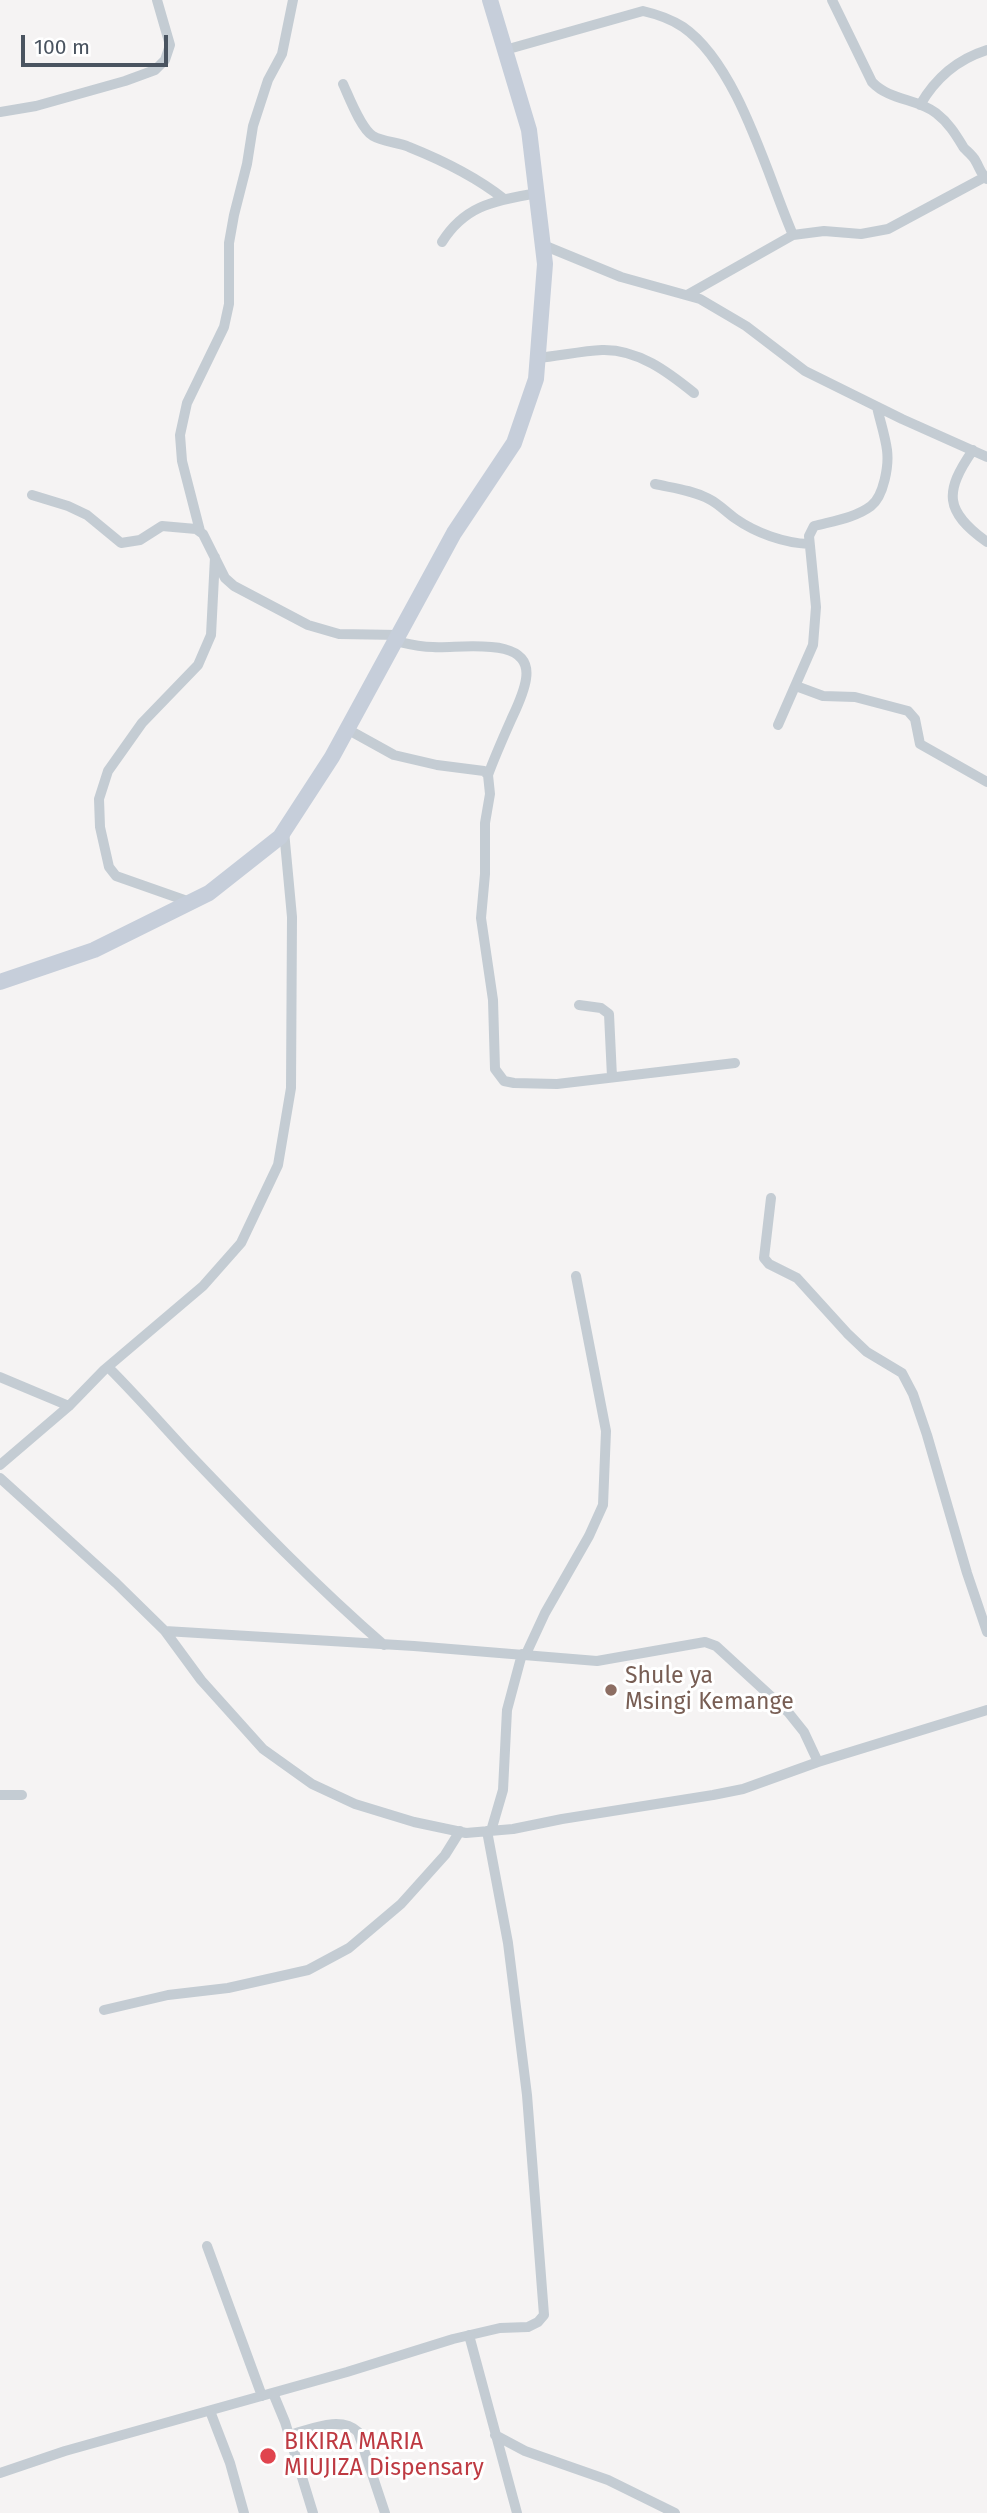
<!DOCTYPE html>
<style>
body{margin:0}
#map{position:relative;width:987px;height:2513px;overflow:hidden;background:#f5f3f3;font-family:"Fira Sans",sans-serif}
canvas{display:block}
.scale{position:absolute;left:21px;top:35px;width:147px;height:32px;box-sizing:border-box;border:4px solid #4a5460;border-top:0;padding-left:9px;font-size:21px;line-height:24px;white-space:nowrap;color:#4a5460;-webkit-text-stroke:5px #fff;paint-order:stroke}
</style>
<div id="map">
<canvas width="987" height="2513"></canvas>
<div class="scale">100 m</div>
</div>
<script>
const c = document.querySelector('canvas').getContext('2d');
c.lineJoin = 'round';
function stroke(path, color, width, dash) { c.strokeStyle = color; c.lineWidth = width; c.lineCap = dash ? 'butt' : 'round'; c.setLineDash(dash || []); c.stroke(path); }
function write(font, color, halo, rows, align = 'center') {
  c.font = font + ' "Fira Sans",sans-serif'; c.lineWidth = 6; c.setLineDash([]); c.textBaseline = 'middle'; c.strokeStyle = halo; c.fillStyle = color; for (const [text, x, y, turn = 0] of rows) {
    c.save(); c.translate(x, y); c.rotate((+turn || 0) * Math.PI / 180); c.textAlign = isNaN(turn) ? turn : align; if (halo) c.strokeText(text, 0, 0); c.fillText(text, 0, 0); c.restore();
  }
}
stroke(new Path2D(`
 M832,0L872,82C890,101 916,98 936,113C949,123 956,135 964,148C968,152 973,156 975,160C980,168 980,173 987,179
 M505,50L643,11C656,14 671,19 683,27C738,65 767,175 793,235
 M343,84C349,97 361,129 373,136C383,142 398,142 409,147C444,161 475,176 504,199
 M920,105C935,79 958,59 987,50
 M0,112L36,106L125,81L155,70L165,60L170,45L157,0
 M442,242C466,204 496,201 537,193
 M543,245L621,277L700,299L746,326L805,371L902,419L987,457
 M687,295L793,235L824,231L861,234L888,229L985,177
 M537,358C559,356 581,351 602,350C638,349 668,372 694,393
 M973,450C944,492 944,511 987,542
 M655,484C673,488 692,490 709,499C719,504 726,512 736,519C756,533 784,543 809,544
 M32,495L68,506L87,515L121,543L140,540L162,526L196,529L203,534L225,578L234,586L308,625L339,634L399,635
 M200,531L182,461L180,435L187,403L224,327L229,304V243L234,215L247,164L253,126L268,80L282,54L293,0
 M395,641C408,644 420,647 433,647C459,649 533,634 526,679C524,693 517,707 511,720C503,738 495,756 488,775
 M796,686L823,696L855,697L908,711L915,719L920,744L987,782
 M778,725L813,645L816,607L809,536L814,526C833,521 855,518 871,506C884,496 889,465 887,450C885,435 880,421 877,407
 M347,729L394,755L437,765L484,771L488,775L490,794L485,823V874L481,918L493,1000L495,1069L504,1081L514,1083L557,1084L735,1063
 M190,902L116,876L109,867L100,827L99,799L108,771L142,723L198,665L211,635L215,557
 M579,1005L601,1008L609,1014L612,1077
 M771,1198L764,1258L769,1264L797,1278L847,1333L867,1352L902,1373L913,1394L927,1435L967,1573L987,1632
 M108,1367C137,1396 164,1427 192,1457C254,1522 316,1586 384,1645
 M0,1377L69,1406
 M0,1465L69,1406L104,1370L203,1286L241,1243L278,1165L291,1088L292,917L284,831
 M0,1478L116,1583L165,1631L201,1680L263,1749L312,1784L355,1804L414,1822L466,1833L513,1829L562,1819L713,1795L743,1789L818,1762L987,1710
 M165,1631L414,1646L597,1661L705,1642L716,1646L788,1712L804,1732L818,1762
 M526,1654L545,1613L589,1536L603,1505L606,1431L576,1276
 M0,1795H22
 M491,1831L503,1790L507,1710L522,1654
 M104,2010L168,1995L228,1988L308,1970L349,1948L401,1904L445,1855L460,1831
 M207,2246L262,2396
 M469,2335L517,2513
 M273,2393L285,2422L313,2513
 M210,2411L230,2463L244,2513
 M289,2435C310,2430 340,2415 358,2432L385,2513
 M495,2435L525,2451L608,2480L675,2513
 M0,2473L65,2451L347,2372L453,2339L500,2328L528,2327L538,2322L544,2315L527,2095L508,1943L487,1831`), '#c4ccd3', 10);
stroke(new Path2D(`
 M0,982L94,950L209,893L280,837L332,757L454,533L514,443L536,379L545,264L529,130L490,0`), '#c6ceda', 16);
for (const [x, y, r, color] of [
 [611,1690,7,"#8d6e63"],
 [268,2456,9,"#e0444e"]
]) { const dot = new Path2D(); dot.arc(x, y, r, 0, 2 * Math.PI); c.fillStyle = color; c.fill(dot); stroke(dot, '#fff', 2.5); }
write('23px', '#785e54', '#fff', [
 ["Shule ya",625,1677],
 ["Msingi Kemange",625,1703]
], 'left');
write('23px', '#be3a42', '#fff', [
 ["BIKIRA MARIA",284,2443],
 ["MIUJIZA Dispensary",284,2469]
], 'left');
</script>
